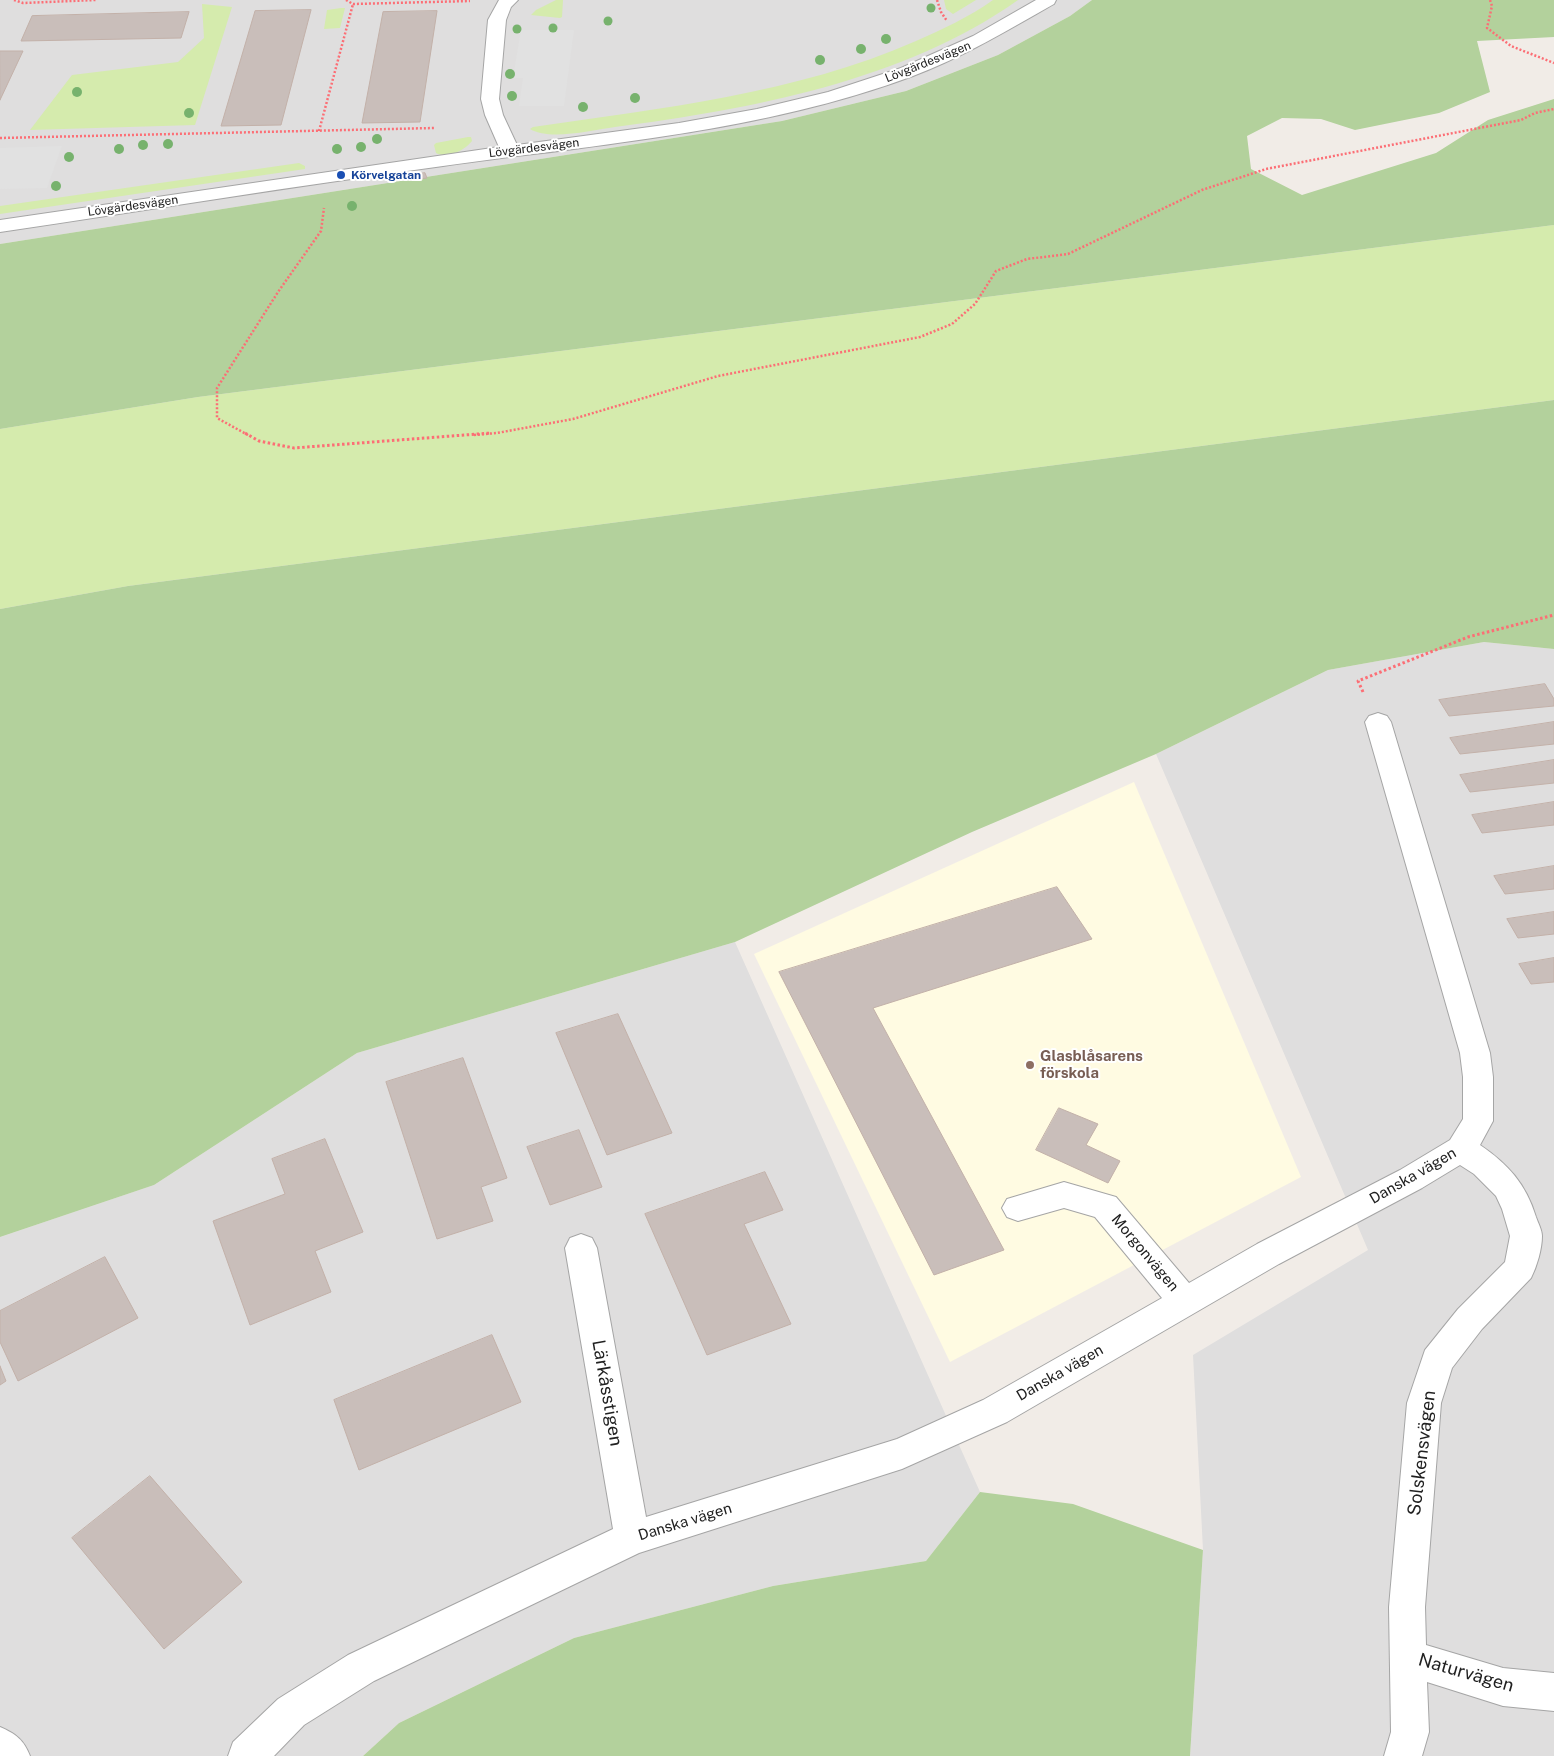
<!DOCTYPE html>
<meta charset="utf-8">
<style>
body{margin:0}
canvas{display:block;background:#f1ece7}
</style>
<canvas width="1554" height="1756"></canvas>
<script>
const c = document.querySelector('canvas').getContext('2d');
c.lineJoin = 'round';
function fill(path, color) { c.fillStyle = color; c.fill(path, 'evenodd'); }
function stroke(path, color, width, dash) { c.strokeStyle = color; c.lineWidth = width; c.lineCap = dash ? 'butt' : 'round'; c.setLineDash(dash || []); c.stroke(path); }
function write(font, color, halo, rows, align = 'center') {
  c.font = font + ' "Public Sans",sans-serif'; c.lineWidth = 4; c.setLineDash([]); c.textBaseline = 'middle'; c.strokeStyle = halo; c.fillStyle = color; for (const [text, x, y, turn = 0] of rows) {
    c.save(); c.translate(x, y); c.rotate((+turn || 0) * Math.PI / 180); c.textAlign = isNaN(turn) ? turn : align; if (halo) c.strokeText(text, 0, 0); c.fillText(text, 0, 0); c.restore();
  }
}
fill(new Path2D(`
 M0,0H1092L1070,16L998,55L906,91L782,121L0,244Z
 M1484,642L1554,649V1756H1190L1203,1550L1193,1355L1368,1250L1156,754L1328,670Z
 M735,942L980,1492L926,1561L773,1586L574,1638L399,1723L363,1756H0V1237L154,1185L357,1053Z`), '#dfdede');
fill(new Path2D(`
 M1134,782L1301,1177L950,1362L754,954Z`), '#fffbe2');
fill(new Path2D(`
 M556,0H563L562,17L560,18L531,15L536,10Z
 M944,0H976L953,14L946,9Z
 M993,0H1018C904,81 751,109 615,127C592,130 550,141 530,129L533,127C663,108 795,94 916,41C943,29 969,17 993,0Z
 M202,4L232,7L195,125L30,130L72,75L178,62L204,38Z
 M341,8H345L340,28L324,29L327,10Z
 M468,137H471L472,141C464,151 447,159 436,153L434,145L436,143Z
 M299,163L305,166V169L0,214V206Z
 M1554,225V400L128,586L0,609V429L198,397Z`), '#d5ebad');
fill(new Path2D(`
 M1092,0H1554V37L1477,41L1490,92L1439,113L1355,130L1321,119L1282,118L1247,136L1251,169L1302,195L1436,153L1488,120L1554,99V225L198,397L0,429V244L782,121L906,91L998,55L1070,16Z
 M1554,400V649L1484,642L1328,670L1156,754L972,832L735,942L357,1053L154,1185L0,1237V609L128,586Z
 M980,1492L1073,1504L1203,1550L1190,1756H363L399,1723L574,1638L773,1586L926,1561Z`), '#b3d19c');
fill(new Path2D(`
 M521,30H574L564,106H519L523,78H513Z
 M62,146L47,188L0,189V148Z`), '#e1e1e1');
const building = new Path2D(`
 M311,10L281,125L221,126L255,11Z
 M437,11L420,122L362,123L383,12Z
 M189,12L181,38L21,41L32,16Z
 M0,51H23L0,100Z
 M425,173L427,178L409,180L408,176Z
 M1545,684L1554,699V706L1449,716L1439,700Z
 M1554,722V744L1460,754L1450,738Z
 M1554,760V783L1470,792L1460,775Z
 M1554,802V825L1482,833L1472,815Z
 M1554,866V889L1505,894L1494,876Z
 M1057,887L1092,939L873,1008L1004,1250L934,1275L779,972Z
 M1554,912V934L1518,938L1507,919Z
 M1554,958V982L1531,984L1519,964Z
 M618,1014L672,1133L607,1155L556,1033Z
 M463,1058L507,1178L481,1187L493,1221L437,1239L386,1082Z
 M1059,1108L1098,1124L1086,1145L1120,1161L1108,1183L1036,1150Z
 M579,1130L602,1187L550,1205L527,1147Z
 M325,1139L363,1232L315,1251L331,1292L250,1325L213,1221L285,1194L272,1159Z
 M765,1172L783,1210L744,1224L791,1324L707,1355L645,1214Z
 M105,1257L138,1318L18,1381L0,1342V1311Z
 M492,1335L521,1402L359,1470L334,1400Z
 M0,1366L6,1381L0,1385Z
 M150,1476L242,1582L164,1649L72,1538Z`);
fill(building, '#c9beba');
stroke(building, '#c3b1a9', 1);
const minor = new Path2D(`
 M499,0H518L511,7L506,20L499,99L503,115L517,145L679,123L757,109L828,92L901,68L973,36L1036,0H1056L1054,4C1008,30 963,57 913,76C763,132 600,144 443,166C295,186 148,210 0,232V220L499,147L485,115L481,99L488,20Z
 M1378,713L1387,716L1391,722L1490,1053L1493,1077V1121L1480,1145C1508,1164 1526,1184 1536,1217C1538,1223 1542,1230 1542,1236C1542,1249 1537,1266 1531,1278L1482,1329L1452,1368L1441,1403L1425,1607L1426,1645L1503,1668L1554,1673V1711L1503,1706L1427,1682L1429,1732L1422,1756H1384L1391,1732L1389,1607L1407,1403L1425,1350L1458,1309L1505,1262L1510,1236L1502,1209L1496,1196L1474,1174L1460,1165L1422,1188L1279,1264L1007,1422L902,1469L639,1553L374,1681L304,1725L274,1756H228L233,1742L278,1699L348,1655L613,1529L565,1248L570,1238L581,1234L592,1238L597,1248L646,1517L897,1439L983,1400L1162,1298L1095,1217L1064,1208L1018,1221L1007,1217L1002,1208L1007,1199L1064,1182L1116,1197L1189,1283L1257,1244L1400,1170L1450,1140L1463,1119V1077L1460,1053L1365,722L1369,716Z
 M0,1727C16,1734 24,1740 30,1756H0Z`);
stroke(minor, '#a5a5a5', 2);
stroke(new Path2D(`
 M14,0L23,3L96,0
 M346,0L353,4L470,1
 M937,0L941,12L947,21
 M1490,0L1492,6L1487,28L1511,46L1554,63
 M319,131L353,4
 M0,138L434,128
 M248,435L217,418V388L278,292L321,231L324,208
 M474,435L497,433L573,419L718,376L920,337L952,324L975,304L996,271L1027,259L1068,254L1202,190L1266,169L1521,120L1535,113L1554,109`), '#fc6e75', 2.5, [2, 2]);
stroke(new Path2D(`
 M245,433L259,441L294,448L491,433
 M1363,692L1358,681L1468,637L1554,615`), '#fc6e75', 3, [2.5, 2.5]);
fill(minor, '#fff');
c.fillStyle = '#77b26d';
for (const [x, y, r] of [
 [931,8,4.5],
 [608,21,4.5],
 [553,28,4.5],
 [517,29,4.5],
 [886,39,5],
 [861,49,5],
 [820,60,5],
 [510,74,5],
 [77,92,5],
 [512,96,5],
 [635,98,5],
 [583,107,5],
 [189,113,5],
 [377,139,5],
 [168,144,5],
 [143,145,5],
 [361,147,5],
 [119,149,5],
 [337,149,5],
 [69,157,5],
 [56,186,5],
 [352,206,5]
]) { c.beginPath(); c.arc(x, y, r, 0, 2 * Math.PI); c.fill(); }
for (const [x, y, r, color] of [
 [341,175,5,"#1a4fb4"],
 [1030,1065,5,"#8d6e63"]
]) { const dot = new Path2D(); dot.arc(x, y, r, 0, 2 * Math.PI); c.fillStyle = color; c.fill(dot); stroke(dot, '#fff', 2); }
write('12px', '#212121', '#fff', [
 ["Lövgärdesvägen",928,62,-22],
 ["Lövgärdesvägen",534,148,-7],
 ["Lövgärdesvägen",133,206,-8]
]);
write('bold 12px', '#164399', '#fff', [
 ["Körvelgatan",351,175]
], 'left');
write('bold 15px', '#785e54', '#fff', [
 ["Glasblåsarens",1040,1056],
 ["förskola",1040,1073]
], 'left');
write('15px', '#212121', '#fff', [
 ["Danska vägen",1413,1176,-30],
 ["Morgonvägen",1145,1253,50],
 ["Danska vägen",1060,1373,-30],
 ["Danska vägen",685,1522,-17]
]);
write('18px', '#212121', '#fff', [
 ["Lärkåsstigen",607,1393,80],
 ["Solskensvägen",1422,1453,-83],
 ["Naturvägen",1466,1673,16]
]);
</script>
